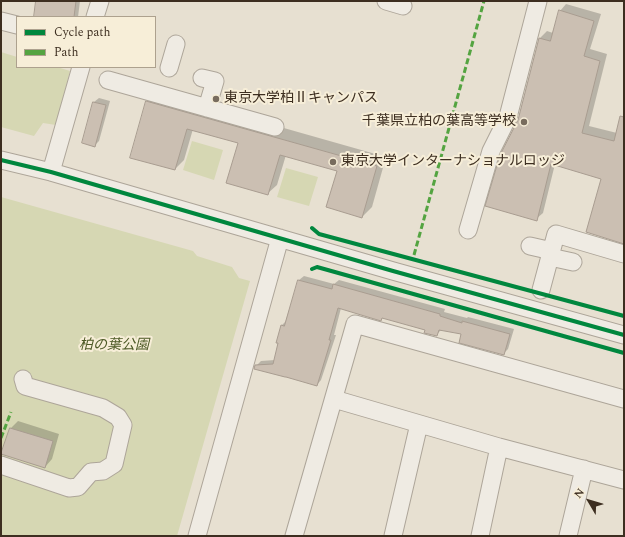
<!DOCTYPE html>
<meta charset="utf-8">
<style>
body{margin:0}
#map{position:relative;width:625px;height:537px;overflow:hidden;background:#e7e0d1;font-family:Spectral,serif}
canvas{display:block}
.frame{position:absolute;inset:0;border:2px solid #3d2e20;pointer-events:none}
.legend{position:absolute;left:16px;top:16px;width:140px;height:52px;box-sizing:border-box;background:#f7eed8;border:1px solid #ada18e;margin:0;padding:5px 7px;list-style:none;font-size:12px;color:#3d2e20}
.legend li{display:flex;align-items:center;gap:8px;height:20px}
.legend b{width:20px;border:1px solid #ada18e}
.north{position:absolute;left:569px;top:481px;width:40px;height:40px;-webkit-text-stroke:3px #f7eed8;paint-order:stroke;rotate:308deg;font-size:11px;font-weight:700;line-height:16px;text-align:center;color:#3d2e20}
.north::after{content:'';display:block;margin:auto;width:14px;height:18px;background:#3d2e20;clip-path:polygon(50% 0,100% 100%,50% 72%,0 100%)}
</style>
<div id="map">
<canvas width="625" height="537"></canvas>
<div class="frame"></div>
<ul class="legend">
<li><b style="height:5px;background:#00873e"></b>Cycle path</li>
<li><b style="height:5px;background:#54a441"></b>Path</li>
</ul>
<div class="north">N</div>
</div>
<script>
const c = document.querySelector('canvas').getContext('2d');
c.lineJoin = 'round';
function fill(path, color) { c.fillStyle = color; c.fill(path, 'evenodd'); }
function stroke(path, color, width, dash) { c.strokeStyle = color; c.lineWidth = width; c.lineCap = dash ? 'butt' : 'round'; c.setLineDash(dash || []); c.stroke(path); }
function write(font, color, halo, rows, align = 'center') {
  c.font = font + ' Spectral,"Noto Sans JP",serif'; c.lineWidth = 4; c.setLineDash([]); c.textBaseline = 'middle'; c.strokeStyle = halo; c.fillStyle = color; for (const [text, x, y, turn = 0] of rows) {
    c.save(); c.translate(x, y); c.rotate((+turn || 0) * Math.PI / 180); c.textAlign = isNaN(turn) ? turn : align; if (halo) c.strokeText(text, 0, 0); c.fillText(text, 0, 0); c.restore();
  }
}
fill(new Path2D(`
 M1,52L17,57V67H57L70,71L56,125L43,123L34,136L1,127Z
 M192,141L223,150L214,180L183,170Z
 M286,168L318,177L309,206L277,197Z
 M1,197L193,251L197,256L232,267L239,278L250,281L177,536H1Z`), '#d6d7b3');
fill(new Path2D(`
 M37,1H80L78,17H36Z
 M566,4L601,14L590,49L607,54L589,126L617,133L624,123V243L602,178L555,164L543,213L536,219L519,120L540,38L547,31L553,33L560,11Z
 M157,92L386,157L372,207L362,217L338,170L286,155L277,185L267,194L239,142L193,129L184,160L175,169L147,102Z
 M99,98L110,101L99,141L94,146V102Z
 M304,276L334,284L339,280L445,309L444,312L467,318L468,317L514,329L508,349L503,354L462,333L442,329L436,335L426,329L383,317L381,320L341,308L334,335H336L321,380L317,385L256,366L261,361L275,360L281,326L286,321L299,280Z
 M18,421L59,434L52,459L45,467L11,428Z`), '#0003');
const building = new Path2D(`
 M36,1H76L74,17H34Z
 M559,10L594,21L584,56L600,61L582,133L614,141L620,116L624,117V244L586,232L601,179L551,164L537,221L485,206L500,155L518,120L539,38L550,41Z
 M146,101L377,166L362,218L326,207L337,171L280,155L268,195L226,183L238,143L187,129L175,170L130,158Z
 M93,102L106,105L95,147L82,143Z
 M298,280L332,289L333,284L440,314V316L462,323V321L510,334L504,355L459,343L461,334L439,330L437,336L424,333L425,330L382,318L381,321L338,308L329,340H331L317,386L286,377H285L254,369L255,365L273,364L278,343H276L281,325L284,326Z
 M10,428L53,441L45,468L1,454Z`);
fill(building, '#cbbfb2');
stroke(building, '#a89c90', 1);
const minor = new Path2D(`
 M386,1L403,6
 M95,17L100,1
 M1,21L17,25
 M169,68L176,44
 M202,78L215,81L207,108
 M108,80L275,127
 M1,160L51,172L393,271L624,335
 M51,172L81,67
 M468,230L491,151L508,117L538,1
 M530,246L552,251
 M550,257L573,262
 M541,290L556,234L624,254
 M334,399L499,447L624,480
 M1,465L69,488L78,487L91,472L103,471L114,464L123,425L118,417L103,408L25,386L23,379
 M197,536L280,238
 M294,536L355,324L624,399
 M393,536L419,424
 M480,536L499,447
 M568,536L584,469`);
stroke(minor, '#ada599', 19);
stroke(minor, '#efebe3', 17);
stroke(new Path2D(`
 M414,255L484,1
 M1,438L11,412`), '#54a441', 3, [6, 3]);
stroke(new Path2D(`
 M1,160L51,172L393,271L624,335
 M312,228L319,234L624,316
 M312,269L317,267L624,353`), '#00873e', 4);
for (const [x, y, r, color] of [
 [216,99,4,"#786c5e"],
 [524,122,4,"#786c5e"],
 [333,162,4,"#786c5e"]
]) { const dot = new Path2D(); dot.arc(x, y, r, 0, 2 * Math.PI); c.fillStyle = color; c.fill(dot); stroke(dot, '#f7eed8', 1.5); }
write('14px', '#3d2e20', '#f7eed8', [
 ["東京大学柏Ⅱキャンパス",224,99],
 ["千葉県立柏の葉高等学校",516,122,"right"],
 ["東京大学インターナショナルロッジ",341,162]
], 'left');
write('italic 14px', '#4d5a26', '#f7eed8', [
 ["柏の葉公園",114,346]
]);
</script>
